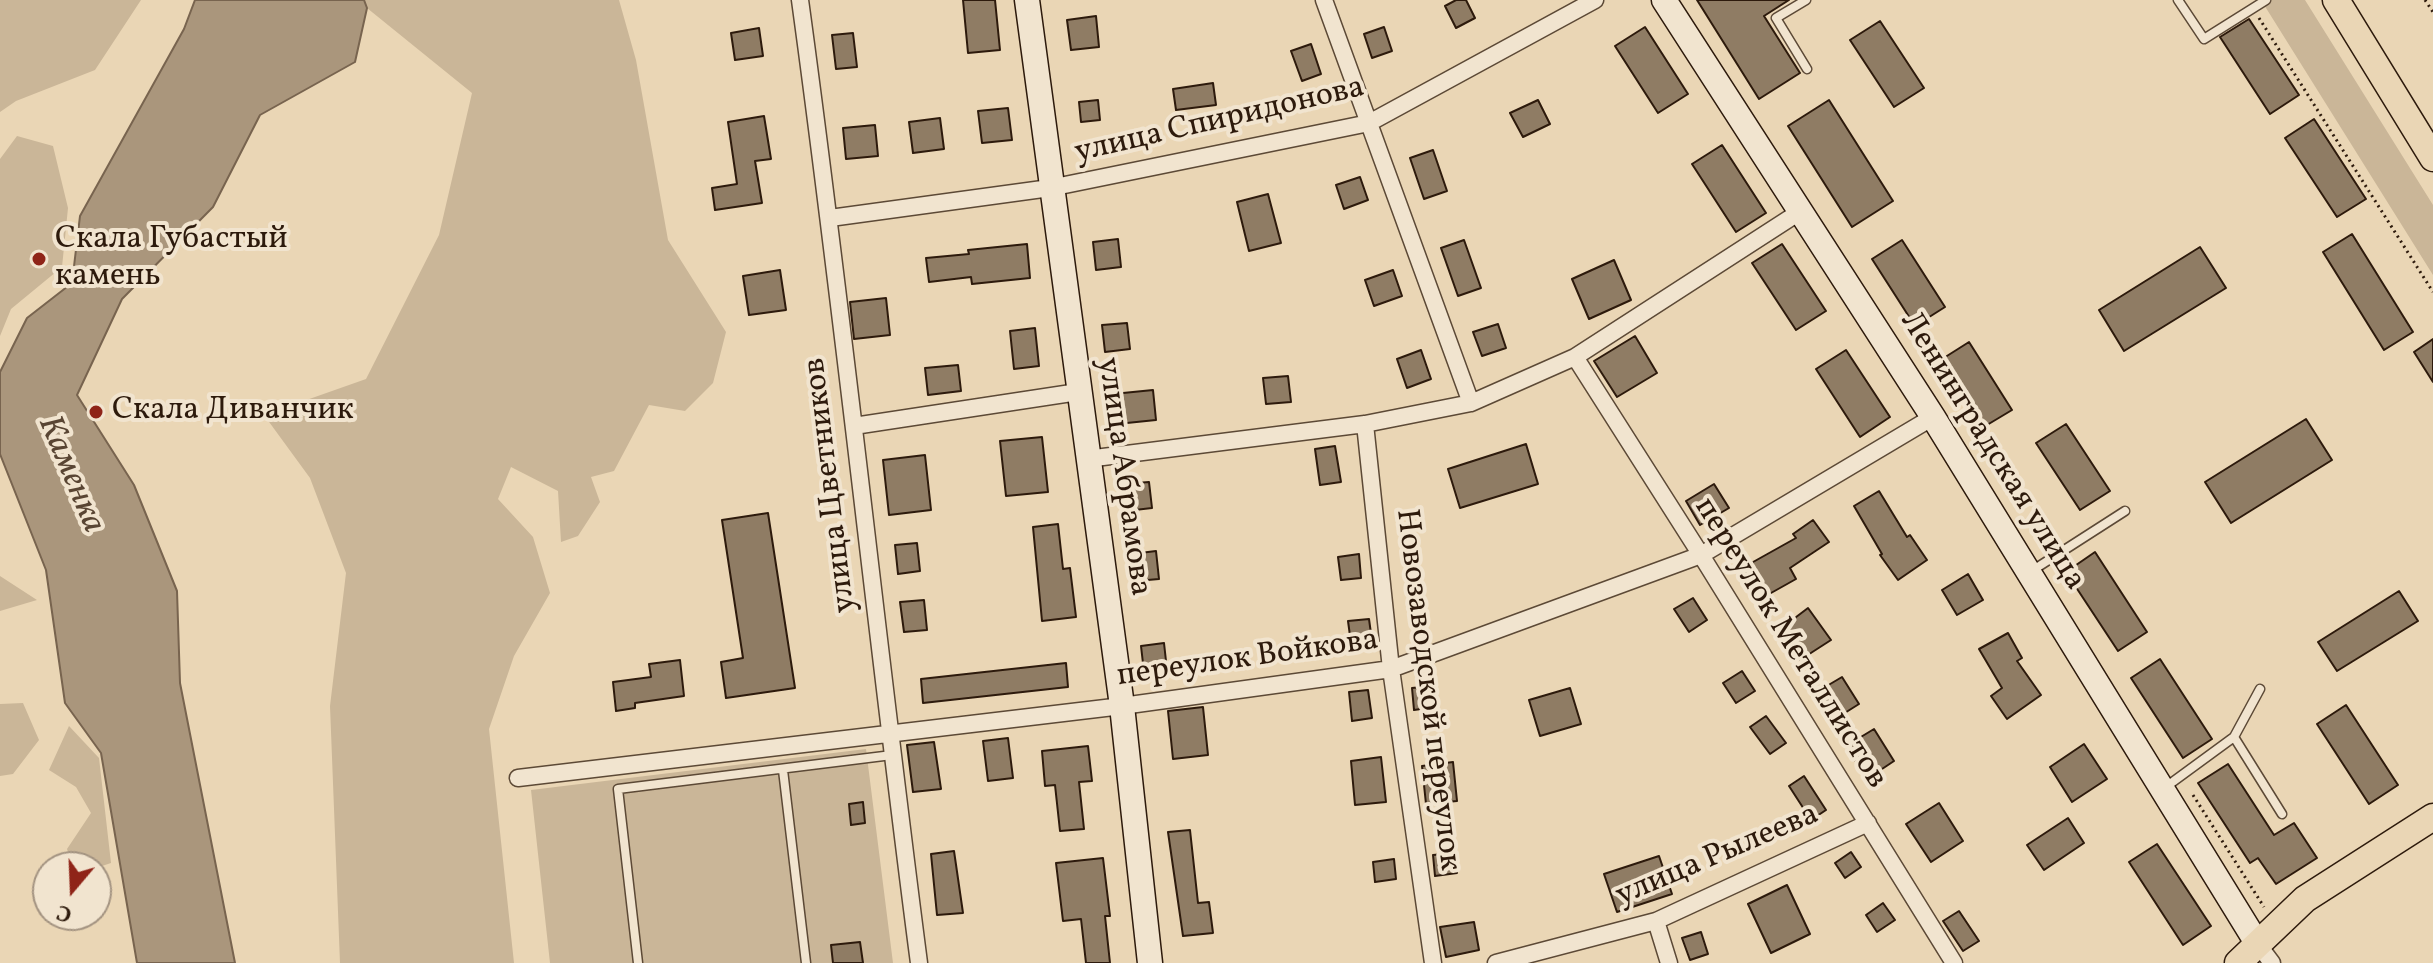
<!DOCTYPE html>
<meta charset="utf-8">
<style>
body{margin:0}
#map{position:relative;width:2433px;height:963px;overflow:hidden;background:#ead6b5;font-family:Vollkorn,serif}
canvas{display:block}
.north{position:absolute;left:32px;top:851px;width:80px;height:80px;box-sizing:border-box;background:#f1e4cf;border:2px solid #a39381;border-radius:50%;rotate:199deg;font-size:22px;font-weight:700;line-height:32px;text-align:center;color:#2d1a0c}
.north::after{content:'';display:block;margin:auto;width:28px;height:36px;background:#8f2418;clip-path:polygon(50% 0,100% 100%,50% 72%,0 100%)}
</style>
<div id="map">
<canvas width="2433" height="963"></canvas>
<div class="north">С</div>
</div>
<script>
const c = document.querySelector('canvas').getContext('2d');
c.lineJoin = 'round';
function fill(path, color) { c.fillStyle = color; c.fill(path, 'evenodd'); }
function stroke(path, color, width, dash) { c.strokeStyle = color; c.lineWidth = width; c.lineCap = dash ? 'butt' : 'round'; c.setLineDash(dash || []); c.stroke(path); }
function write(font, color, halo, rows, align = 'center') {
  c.font = font + ' Vollkorn,serif'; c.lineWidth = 8; c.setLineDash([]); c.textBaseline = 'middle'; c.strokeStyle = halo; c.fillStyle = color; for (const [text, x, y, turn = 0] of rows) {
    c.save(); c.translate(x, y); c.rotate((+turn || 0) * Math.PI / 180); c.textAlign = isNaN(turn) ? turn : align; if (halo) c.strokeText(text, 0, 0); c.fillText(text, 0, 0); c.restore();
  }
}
fill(new Path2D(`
 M0,0H141L95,70L16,101L0,112Z
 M364,0H619L636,60L668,240L726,332L713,383L685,411L649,405L614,471L591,477L600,502L578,536L561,542L558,491L511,467L498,499L533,537L550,593L514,656L489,729L514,963H340L330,706L346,573L310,478L264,415L366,379L439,235L472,93L367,8Z
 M2261,0H2305L2433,205V275Z
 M17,136L53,146L68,208L62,267L11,309L0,336V159Z
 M0,576L37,600L0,611Z
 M23,703L39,740L13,774L0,776V704Z
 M69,726L99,758L111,863L96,868L73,867L67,849L91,813L76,787L49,770Z
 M866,749L893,963H550L531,790Z`), '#cab698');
const water = new Path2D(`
 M195,0H364L367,8L355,62L260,115L213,207L122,299L77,395L134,485L177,591L180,683L235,963H137L101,753L65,703L46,570L0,454V372L27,318L72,283L80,216L184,29Z`);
fill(water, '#aa967c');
stroke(water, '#78644f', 2);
const building = new Path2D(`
 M963,0H995L1000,50L968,53Z
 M1456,0H1466L1475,18L1456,28L1445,6Z
 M1697,0H1789L1764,16L1800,73L1759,99Z
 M1096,16L1099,47L1071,50L1067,20Z
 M2249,19L2299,95L2270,114L2220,37Z
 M1880,21L1924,88L1894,107L1850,40Z
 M1384,27L1392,51L1372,58L1364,34Z
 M1645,27L1688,94L1658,113L1615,46Z
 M759,28L763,56L735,60L731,33Z
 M853,33L857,67L836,69L832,35Z
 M1311,44L1321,74L1302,81L1291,51Z
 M1213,83L1216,105L1176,110L1173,89Z
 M1098,100L1100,120L1081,122L1079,102Z
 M1538,100L1550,124L1523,137L1510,113Z
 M1829,100L1893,201L1852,227L1788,126Z
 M1008,108L1012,140L982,143L978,111Z
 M764,116L771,159L755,161L762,203L715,210L712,188L737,184L728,122Z
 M940,118L944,149L913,153L909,122Z
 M2314,119L2366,199L2337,217L2285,138Z
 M875,125L878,156L846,159L843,128Z
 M1722,145L1766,213L1736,232L1692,164Z
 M1433,150L1447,191L1424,199L1410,158Z
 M1360,177L1368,200L1344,209L1336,185Z
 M1268,194L1281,243L1249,251L1237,202Z
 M2352,234L2413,332L2384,350L2323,252Z
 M1118,239L1121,267L1096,270L1093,242Z
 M1464,240L1481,288L1458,296L1441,248Z
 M1902,240L1945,307L1915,326L1872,259Z
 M1027,244L1030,278L972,284L971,277L929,282L926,258L969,254L968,250Z
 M1782,244L1826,311L1796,330L1752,263Z
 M2200,247L2226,288L2124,351L2099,310Z
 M1614,260L1631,300L1589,319L1572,279Z
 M780,270L786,310L749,315L743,276Z
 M1393,270L1402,296L1374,306L1365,280Z
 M886,298L890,335L854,339L850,302Z
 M1127,323L1130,349L1105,352L1102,325Z
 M1498,324L1506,348L1482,356L1473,332Z
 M1035,328L1039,366L1014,369L1010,331Z
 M1635,336L1657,373L1617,397L1594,361Z
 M2433,339V382L2414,352Z
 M1969,342L2012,410L1982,428L1939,361Z
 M1421,350L1431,379L1407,388L1397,359Z
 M1846,350L1890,417L1860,437L1816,369Z
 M958,365L961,391L928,395L925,368Z
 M1288,376L1291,402L1266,404L1263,378Z
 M1153,390L1156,420L1117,424L1113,394Z
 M2306,419L2332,460L2231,523L2205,482Z
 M2066,424L2110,491L2080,510L2036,443Z
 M1042,437L1048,492L1006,496L1000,441Z
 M1526,444L1538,484L1460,508L1448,469Z
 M1335,446L1341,482L1320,485L1315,449Z
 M925,455L931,510L889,515L883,460Z
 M1149,482L1152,508L1126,511L1123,484Z
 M1714,484L1729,508L1700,525L1686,501Z
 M1879,491L1907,537L1910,535L1927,560L1898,580L1880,555L1882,554L1854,506Z
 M768,513L795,688L726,698L721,662L743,658L722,520Z
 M1813,520L1829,542L1790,568L1796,579L1755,602L1737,571L1796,538L1793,534Z
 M1058,524L1063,569L1070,568L1076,617L1042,621L1033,527Z
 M917,543L920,571L898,574L895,545Z
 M1156,551L1159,579L1136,581L1132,554Z
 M2095,552L2147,632L2118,651L2066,572Z
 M1359,554L1361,578L1341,580L1338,557Z
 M1968,574L1983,600L1957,615L1942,590Z
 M2399,591L2418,621L2337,671L2318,642Z
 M1693,598L1707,620L1689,632L1674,609Z
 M924,600L927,630L904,632L900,602Z
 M1808,608L1831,640L1800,660L1779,630Z
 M1369,619L1372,641L1351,643L1348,621Z
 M2008,633L2022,658L2017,661L2041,695L2007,719L1991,696L2002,688L1979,649Z
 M1164,643L1167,670L1144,672L1141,646Z
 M2160,659L2212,739L2183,758L2131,678Z
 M680,660L684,696L635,703V708L616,711L613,682L651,677L649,664Z
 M1066,663L1068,687L923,703L921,679Z
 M1742,671L1755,691L1736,703L1723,683Z
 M1842,677L1859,704L1832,721L1815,693Z
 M1432,686L1435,707L1414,710L1412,688Z
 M1570,688L1581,724L1540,736L1529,700Z
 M1368,690L1372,718L1352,721L1349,692Z
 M2346,705L2398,785L2369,804L2317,724Z
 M1203,707L1208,755L1173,759L1168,711Z
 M1766,716L1786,743L1770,754L1750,727Z
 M1874,729L1894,761L1867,779L1846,746Z
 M1008,738L1013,778L988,781L983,741Z
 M934,742L941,789L913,792L907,745Z
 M2084,744L2107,779L2072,802L2050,767Z
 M1088,746L1092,781L1079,782L1084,829L1060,831L1055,785L1045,786L1042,751Z
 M1381,757L1386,802L1355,805L1351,761Z
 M1453,762L1457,801L1426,804L1422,766Z
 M2228,764L2274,835L2294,823L2317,858L2276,884L2258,858L2250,863L2198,783Z
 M1804,776L1826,810L1811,820L1789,786Z
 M863,802L865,823L851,825L849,804Z
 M1939,803L1963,841L1931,862L1906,824Z
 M2068,818L2084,843L2044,870L2027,845Z
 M1190,830L1198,903L1209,902L1213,933L1183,936L1168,832Z
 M2157,844L2211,926L2183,945L2129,862Z
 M954,851L963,913L937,915L931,854Z
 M1851,852L1861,867L1845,878L1835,863Z
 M1454,853L1457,873L1435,876L1433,855Z
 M1659,856L1672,894L1617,912L1604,874Z
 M1103,858L1110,916H1105L1110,963H1086L1081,919L1063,921L1056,863Z
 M1394,859L1396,879L1375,882L1373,862Z
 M1787,885L1810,934L1771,953L1748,904Z
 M1883,903L1895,920L1877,932L1866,915Z
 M1959,911L1979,941L1963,951L1943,921Z
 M1474,922L1479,950L1446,957L1440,927Z
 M1701,932L1708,954L1690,960L1682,938Z
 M860,942L863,963H833L831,945Z`);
fill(building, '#8f7c64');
stroke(building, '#2d1a0c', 2);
const lane = new Path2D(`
 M1806,0L1776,18L1807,69
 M2178,0L2204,39L2266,0
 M2030,572L2125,511
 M2234,737L2260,689
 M783,770L806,963
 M2163,789L2234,737L2282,814
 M638,963L618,789L892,755`);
const street = new Path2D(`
 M800,0C844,320 877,642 919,963
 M1324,0L1471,403
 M830,218L1050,188L1369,123L1595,0
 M1575,357L1701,555L1954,963
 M1365,424L1391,669L1433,963
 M854,426L1078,392
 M1087,459L1365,424L1471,403L1575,357L1801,211
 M518,778L1122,706L1391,669L1701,555L1933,417
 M1656,921L1669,963
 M2257,943L2272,963
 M1496,963L1656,921L1868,823`);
const secondary = new Path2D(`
 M1027,0L1122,706L1150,963
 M1664,0L1933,417L2257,943`);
const primary = new Path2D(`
 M2336,0L2433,158
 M2238,963L2305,899L2433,817`);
stroke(lane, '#5c4936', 11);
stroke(street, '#5c4936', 19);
stroke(secondary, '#2d1a0c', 27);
stroke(primary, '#2d1a0c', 29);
stroke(new Path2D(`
 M2425,0L2433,12
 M2259,18L2433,292
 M2193,795L2264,907`), '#2d1a0c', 3, [2, 4]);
stroke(lane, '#f1e4cf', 8);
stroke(street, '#f1e4cf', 16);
stroke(secondary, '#f1e4cf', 24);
stroke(primary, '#ead6b5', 26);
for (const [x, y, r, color] of [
 [39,259,8,"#8f2418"],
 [96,412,8,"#8f2418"]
]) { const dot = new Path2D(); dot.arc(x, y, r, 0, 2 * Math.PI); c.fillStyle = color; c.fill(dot); stroke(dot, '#f1e4cf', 3); }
write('32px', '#2d1a0c', '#f1e4cf', [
 ["улица Спиридонова",1220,122,-13],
 ["Ленинградская улица",1991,452,58],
 ["улица Абрамова",1122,477,82],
 ["улица Цветников",832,485,-97],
 ["переулок Металлистов",1789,644,58],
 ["переулок Войкова",1248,660,-8],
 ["Новозаводской переулок",1426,690,83],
 ["улица Рылеева",1718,857,-23]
]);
write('32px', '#2d1a0c', '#f1e4cf', [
 ["Скала Губастый",55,241],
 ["камень",55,278],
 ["Скала Диванчик",112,412]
], 'left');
write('italic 34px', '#594533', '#f1e4cf', [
 ["Каменка",69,475,67]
]);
</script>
